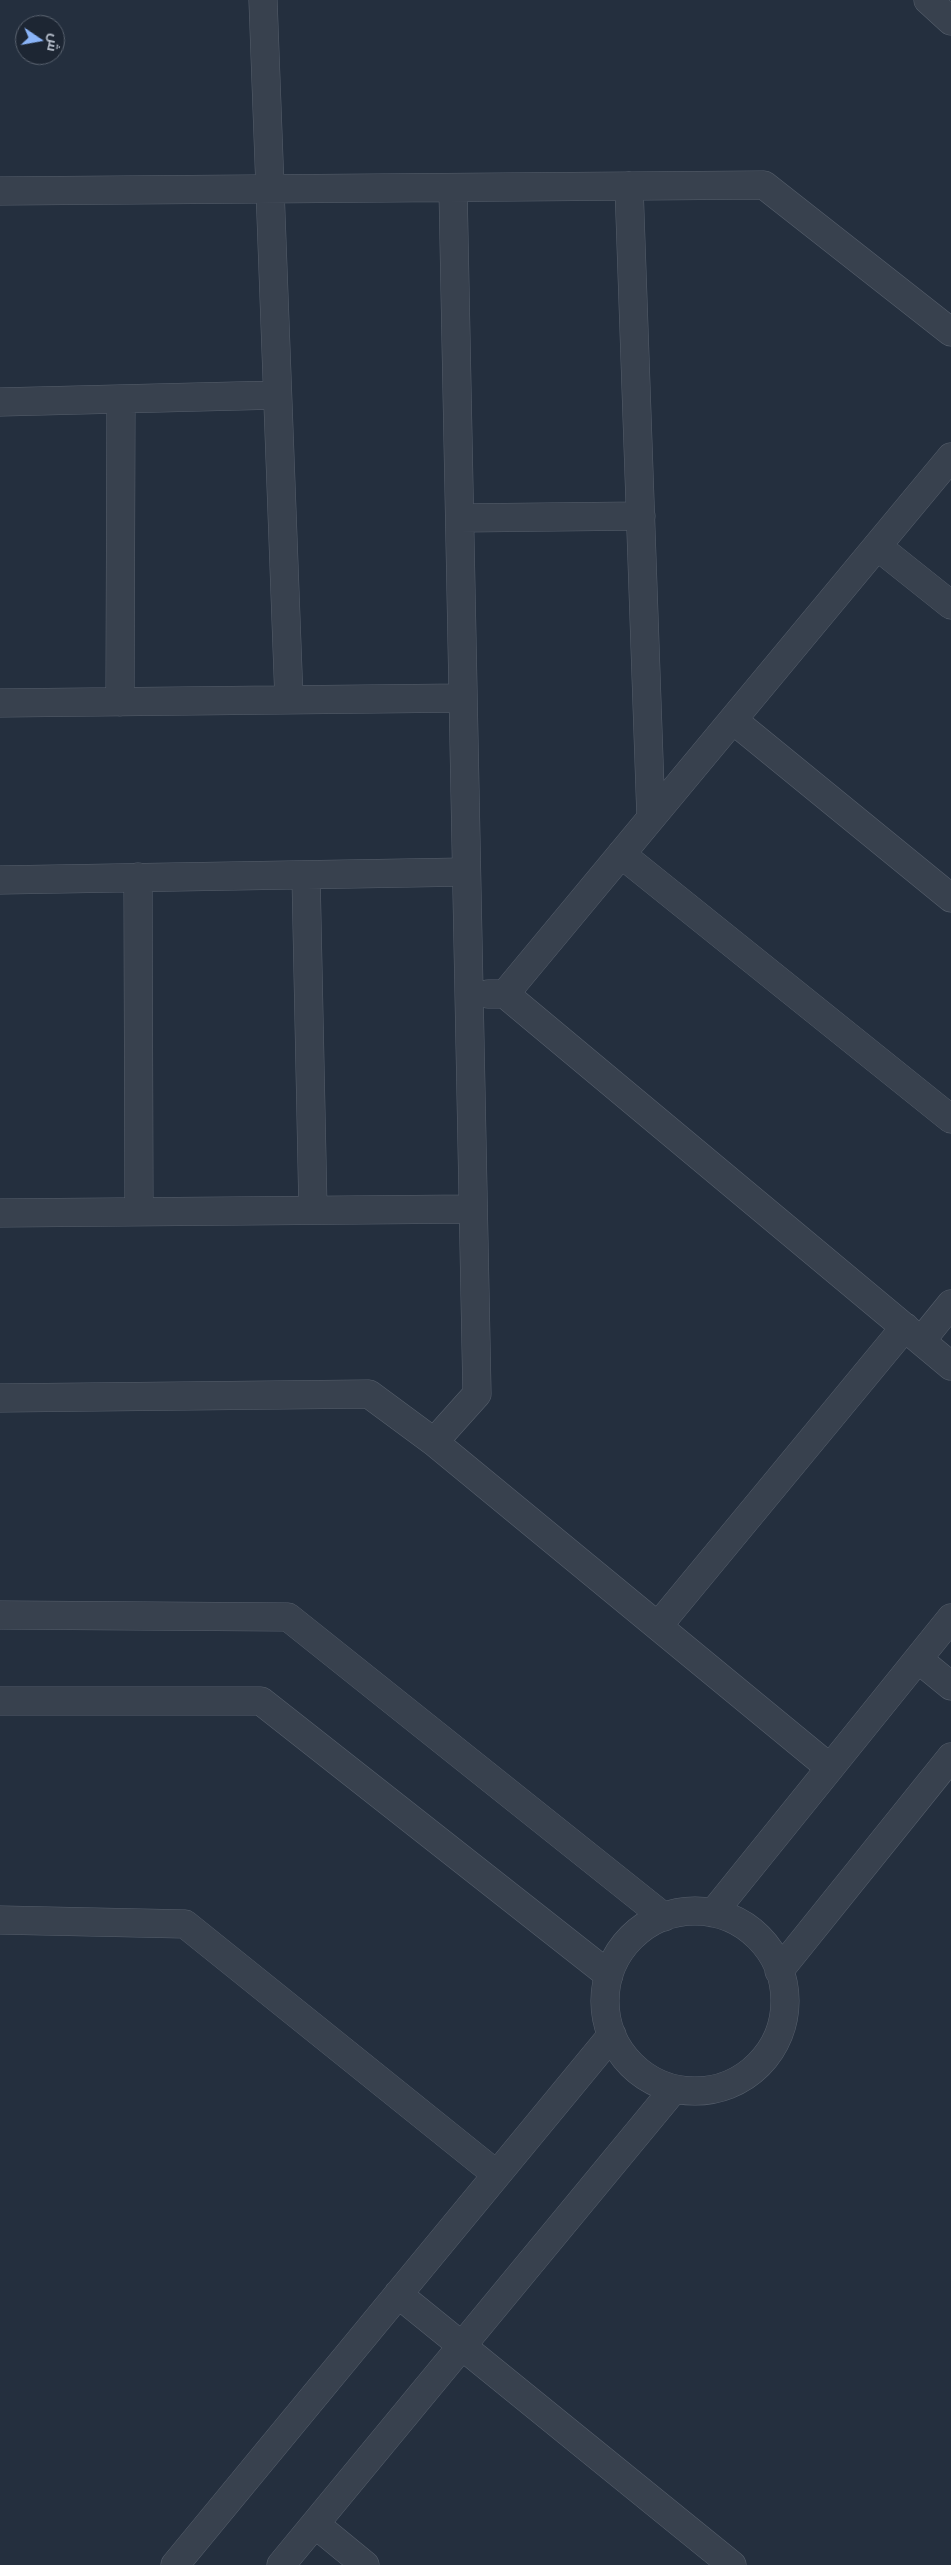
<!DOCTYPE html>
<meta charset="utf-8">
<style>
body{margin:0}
#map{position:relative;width:951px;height:2565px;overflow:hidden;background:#242f3e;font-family:"Exo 2",Cairo,sans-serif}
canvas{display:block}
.north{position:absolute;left:15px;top:15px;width:50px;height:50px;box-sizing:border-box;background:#1d2633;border:1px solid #59626f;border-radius:50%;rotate:102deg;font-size:14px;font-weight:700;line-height:20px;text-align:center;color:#b4bcc9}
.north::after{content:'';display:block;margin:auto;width:18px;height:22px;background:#8ab4f8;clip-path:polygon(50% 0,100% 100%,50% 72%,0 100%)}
</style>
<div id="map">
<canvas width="951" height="2565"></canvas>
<div class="north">ش</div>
</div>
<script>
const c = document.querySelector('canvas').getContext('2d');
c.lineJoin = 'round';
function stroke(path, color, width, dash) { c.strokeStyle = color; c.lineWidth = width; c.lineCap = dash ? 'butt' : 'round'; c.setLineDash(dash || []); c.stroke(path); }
const street = new Path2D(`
 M263,0L289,700
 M928,0L951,21
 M629,186L651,818
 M0,191L764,185L951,332
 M0,402L277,395
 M460,518L641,516
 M877,546L951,605
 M120,702L121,399
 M0,703L463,698
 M733,720L951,898
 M621,854L951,1119
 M306,875L313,1210
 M138,877L139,1212
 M0,880L466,872
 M488,994H505L951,1366
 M505,994L951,457
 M0,1213L473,1209
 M921,1341L951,1304
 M0,1398L369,1394L434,1442L830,1768
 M434,1442L477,1394L453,188
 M0,1615L288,1617L664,1917
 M658,1626L905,1327
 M918,1659L951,1686
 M0,1701H261L609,1975
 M605 2001a90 90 0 1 1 180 0a90 90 0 1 1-180 0Z
 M713,1913L951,1618
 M0,1920L185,1924L496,2174
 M779,1971L951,1757
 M398,2294L732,2565
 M315,2524L365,2565
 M175,2565L612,2035
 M281,2565L674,2089`);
stroke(street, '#565f6c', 29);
stroke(street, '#38414e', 28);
</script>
